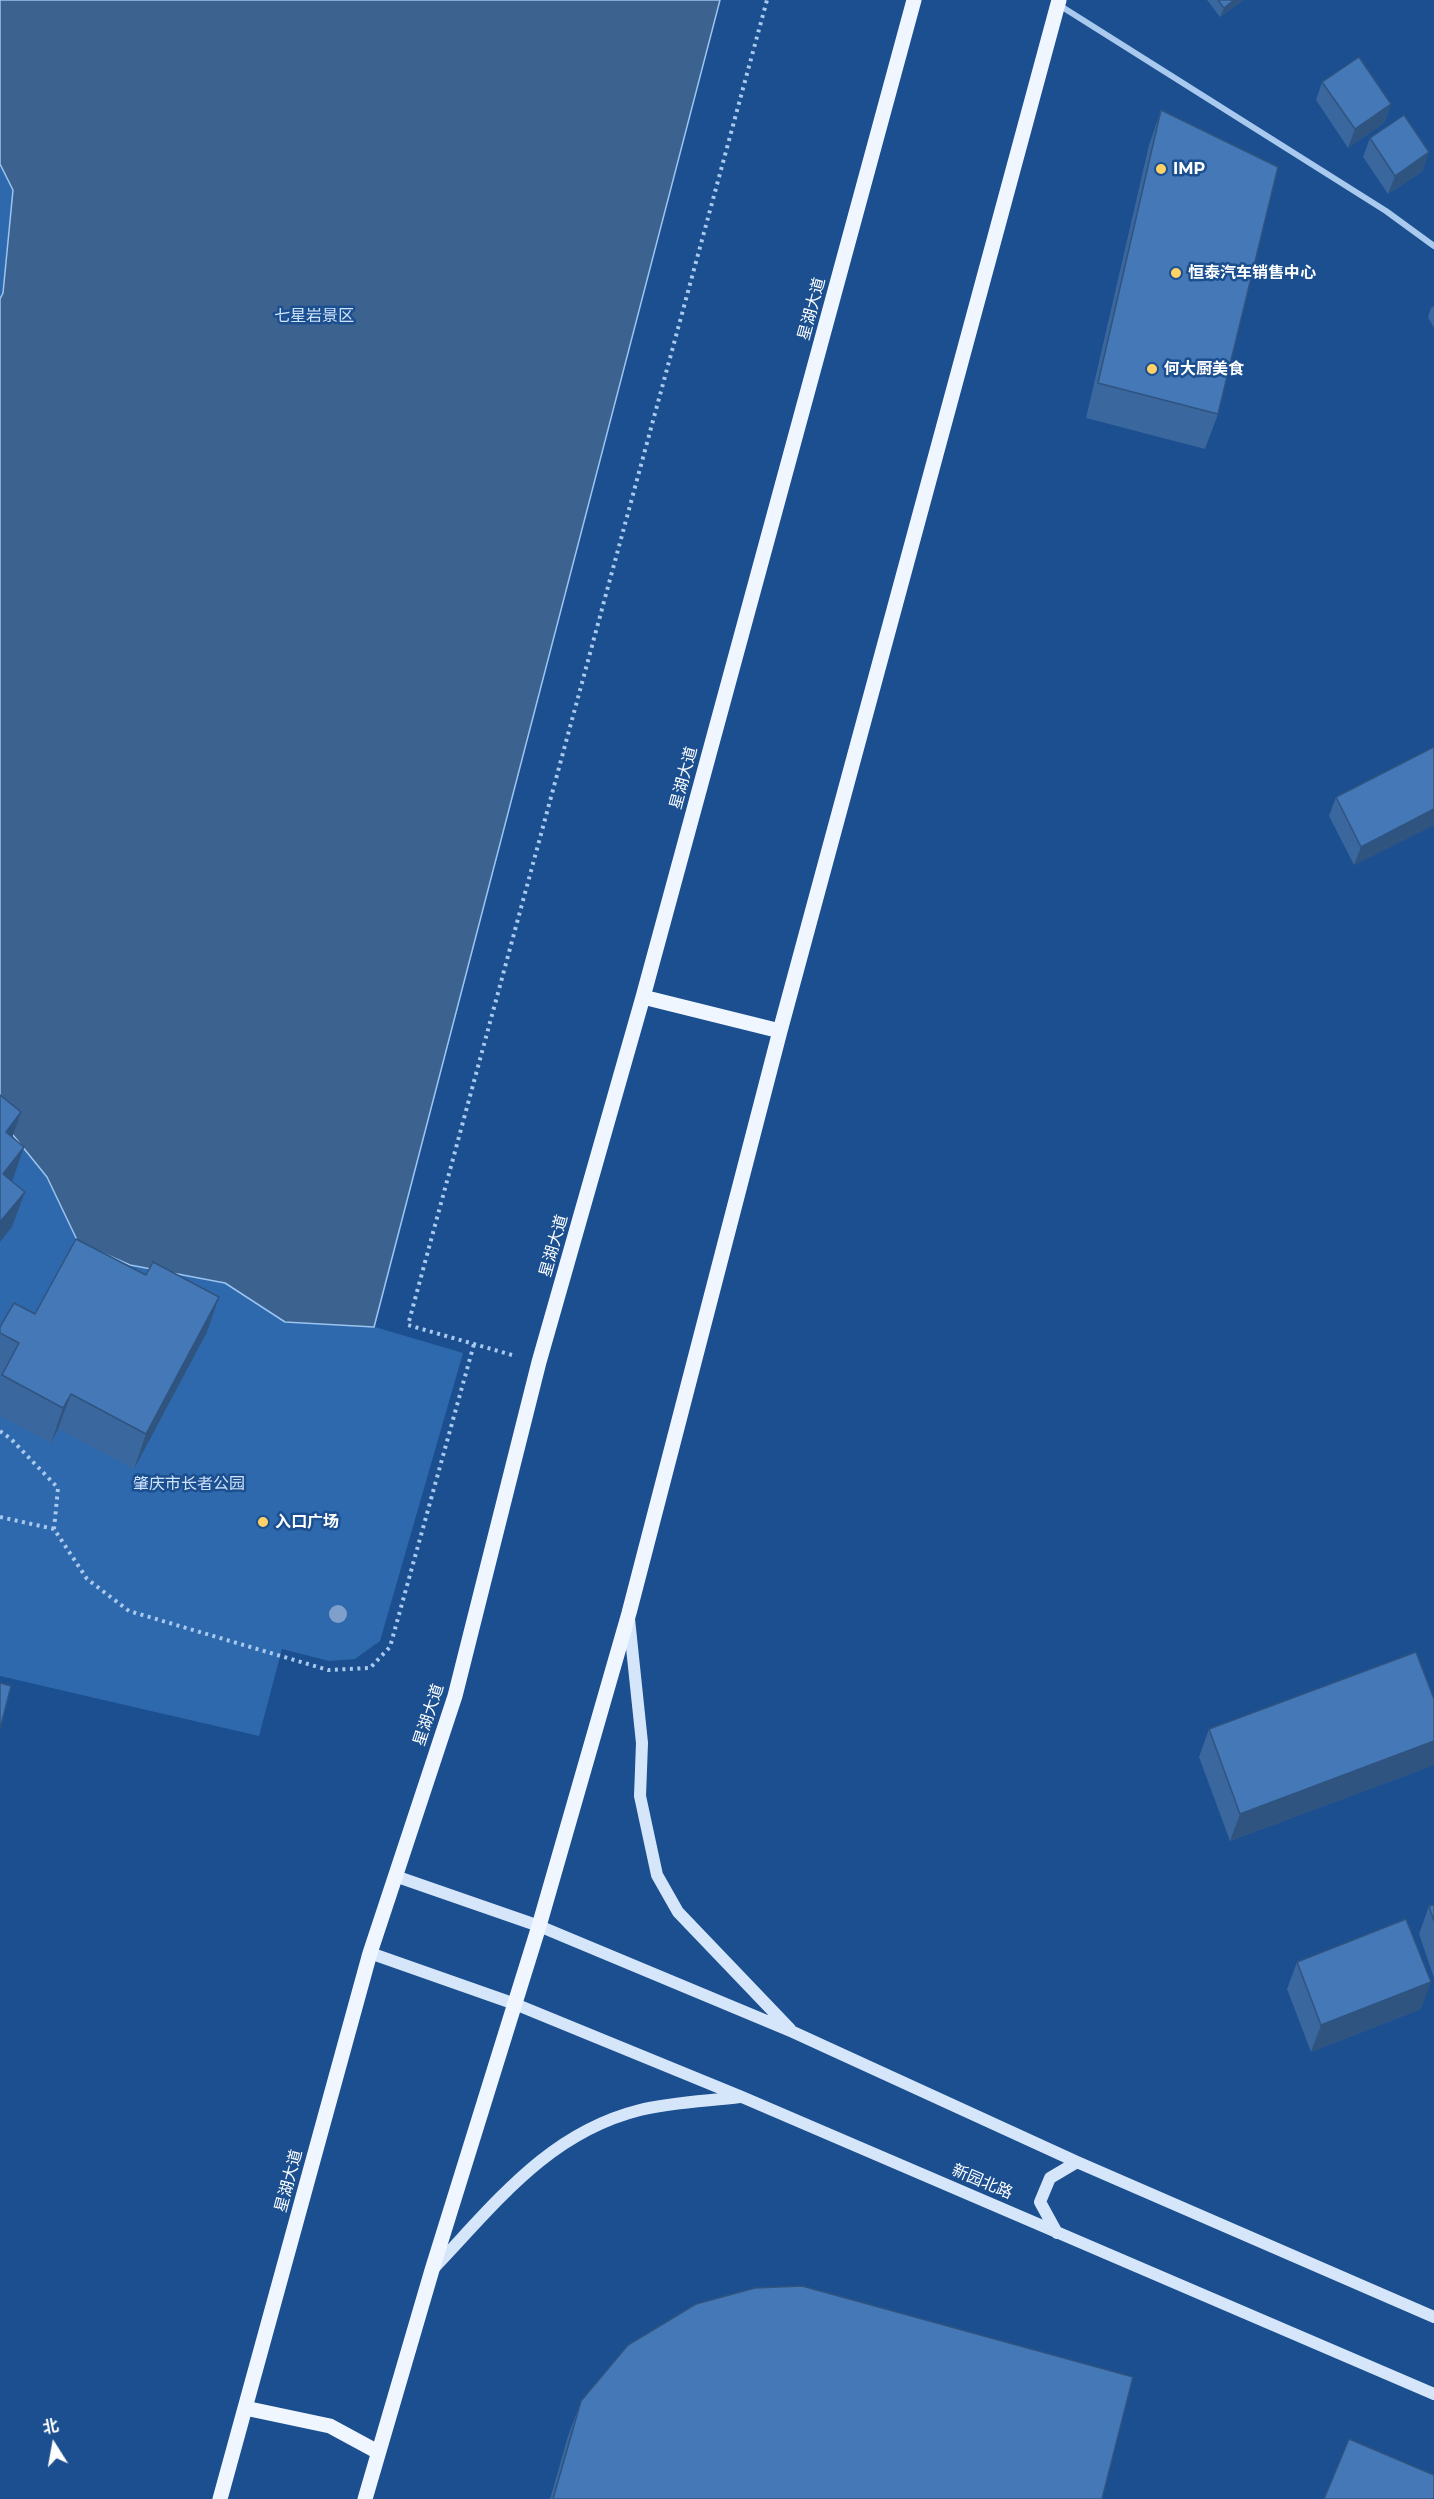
<!DOCTYPE html>
<meta charset="utf-8">
<style>
body{margin:0}
#map{position:relative;width:1434px;height:2499px;overflow:hidden;background:#1b4f8f;font-family:Montserrat,"Noto Sans SC",sans-serif}
canvas{display:block}
.north{position:absolute;left:24px;top:2415px;width:60px;height:60px;-webkit-text-stroke:4px #1b4f8f;paint-order:stroke;rotate:349deg;font-size:16px;font-weight:700;line-height:24px;text-align:center;color:#fff}
.north::after{content:'';display:block;margin:auto;width:21px;height:27px;background:#fff;clip-path:polygon(50% 0,100% 100%,50% 72%,0 100%)}
</style>
<div id="map">
<canvas width="1434" height="2499"></canvas>
<div class="north">北</div>
</div>
<script>
const c = document.querySelector('canvas').getContext('2d');
c.lineJoin = 'round';
function fill(path, color) { c.fillStyle = color; c.fill(path, 'evenodd'); }
function stroke(path, color, width, dash) { c.strokeStyle = color; c.lineWidth = width; c.lineCap = dash ? 'butt' : 'round'; c.setLineDash(dash || []); c.stroke(path); }
function write(font, color, halo, rows, align = 'center') {
  c.font = font + ' Montserrat,"Noto Sans SC",sans-serif'; c.lineWidth = 5; c.setLineDash([]); c.textBaseline = 'middle'; c.strokeStyle = halo; c.fillStyle = color; for (const [text, x, y, turn = 0] of rows) {
    c.save(); c.translate(x, y); c.rotate((+turn || 0) * Math.PI / 180); c.textAlign = isNaN(turn) ? turn : align; if (halo) c.strokeText(text, 0, 0); c.fillText(text, 0, 0); c.restore();
  }
}
fill(new Path2D(`
 M0,0H720L375,1327L463,1353L380,1641L355,1659L329,1661L282,1649L259,1736L0,1676Z`), '#2e69ad');
const water = new Path2D(`
 M0,0H720L374,1327L285,1322L225,1283L130,1265L78,1242L47,1177L0,1119V299L3,293L13,190L0,164Z`);
fill(water, '#3c6290');
stroke(water, '#9cc4f0', 1.5);
stroke(new Path2D(`
 M512,1355L408,1325L767,0
 M0,1431L11,1439L58,1488L54,1529
 M0,1517L54,1529L87,1579L129,1611L328,1670L370,1668L390,1647L474,1344`), '#a9c9ee', 4, [3, 4.5]);
stroke(new Path2D(`
 M1059,5L1386,211L1434,246`), '#a9c9ee', 6);
stroke(new Path2D(`
 M629,1619L642,1743L640,1796L657,1875L678,1912L790,2029
 M395,1876L539,1926L793,2032L1077,2162L1434,2317
 M370,1953L515,2004L742,2097L1434,2394
 M1057,2233L1040,2202L1050,2178L1077,2162
 M433,2269C496,2203 548,2133 640,2110C672,2102 708,2101 740,2097`), '#d6e6fa', 12);
stroke(new Path2D(`
 M643,997L780,1031
 M245,2408L330,2426L378,2452
 M220,2499L370,1953L455,1696L539,1362L643,997L914,0
 M365,2499L432,2270L539,1926L629,1613L780,1031L1059,0`), '#f0f6ff', 15);
c.fillStyle = '#7ea0ca';
for (const [x, y] of [
 [338,1614]
]) { c.beginPath(); c.arc(x, y, 9, 0, 2 * Math.PI); c.fill(); }
fill(new Path2D(`
 M1207,0H1243L1220,17Z
 M1322,82L1391,104L1384,123L1348,148L1316,100Z
 M1161,110L1218,414L1205,449L1086,418L1149,145Z
 M1370,138L1423,171L1388,194L1363,157Z
 M1434,306V328L1428,317L1431,308Z
 M1434,747V825L1354,865L1329,816L1336,797Z
 M0,1327L207,1332L134,1469L58,1429L51,1443L0,1416V1380L2,1375L0,1374Z
 M1434,1699V1765L1230,1841L1199,1757L1209,1729Z
 M1434,1905V1978L1419,1934L1429,1906Z
 M1297,1962L1421,2009L1311,2052L1287,1989Z
 M581,2401L1102,2499H550L568,2436Z`), '#3a679d');
fill(new Path2D(`
 M1234,0H1243L1220,17L1224,8Z
 M1391,104L1384,123L1348,148L1355,129Z
 M1429,152L1423,171L1388,194L1395,176Z
 M1434,809V825L1354,865L1361,847Z
 M21,1112L9,1147L6,1132Z
 M24,1147L12,1182L3,1174Z
 M25,1192L12,1227L0,1242V1222Z
 M219,1297L207,1332L134,1469L146,1434Z
 M71,1394L58,1429L51,1443L63,1408Z
 M1434,1741V1765L1230,1841L1240,1814Z
 M1431,1982L1421,2009L1311,2052L1321,2025Z`), '#305480');
const building = new Path2D(`
 M1218,0H1234L1224,8Z
 M1359,57L1391,104L1355,129L1322,82Z
 M1161,110L1278,167L1218,414L1098,383Z
 M1404,115L1429,152L1395,176L1370,138Z
 M1434,747V809L1361,847L1336,797Z
 M0,1095L21,1112L6,1132L24,1147L3,1174L25,1192L0,1222Z
 M76,1239L146,1275L153,1262L219,1297L146,1434L71,1394L63,1408L2,1375L19,1343L0,1333V1327L14,1303L35,1314Z
 M1416,1652L1434,1699V1741L1240,1814L1209,1729Z
 M0,1683L11,1686L0,1729Z
 M1434,1905V1921L1429,1906Z
 M1406,1919L1431,1982L1321,2025L1297,1962Z
 M802,2286L1133,2377L1102,2499H553L581,2401L628,2345L696,2304L755,2288Z
 M1349,2439L1434,2475V2499H1324Z`);
fill(building, '#4478b7');
stroke(building, '#305480', 1.5);
for (const [x, y, r, color] of [
 [1161,169,6,"#ffd166"],
 [1176,273,6,"#ffd166"],
 [1152,369,6,"#ffd166"],
 [263,1522,6,"#ffd166"]
]) { const dot = new Path2D(); dot.arc(x, y, r, 0, 2 * Math.PI); c.fillStyle = color; c.fill(dot); stroke(dot, '#1b4f8f', 2); }
write('bold 16px', '#fff', '#1b4f8f', [
 ["IMP",1173,169],
 ["恒泰汽车销售中心",1188,273],
 ["何大厨美食",1164,369],
 ["入口广场",275,1522]
], 'left');
write('16px', '#fff', '#1b4f8f', [
 ["星湖大道",812,309,-75],
 ["星湖大道",684,778,-75],
 ["星湖大道",554,1246,-74],
 ["星湖大道",429,1715,-72],
 ["星湖大道",289,2181,-75],
 ["新园北路",982,2182,23]
]);
write('16px', '#cfe3fa', '#1b4f8f', [
 ["七星岩景区",314,316],
 ["肇庆市长者公园",189,1484]
]);
</script>
